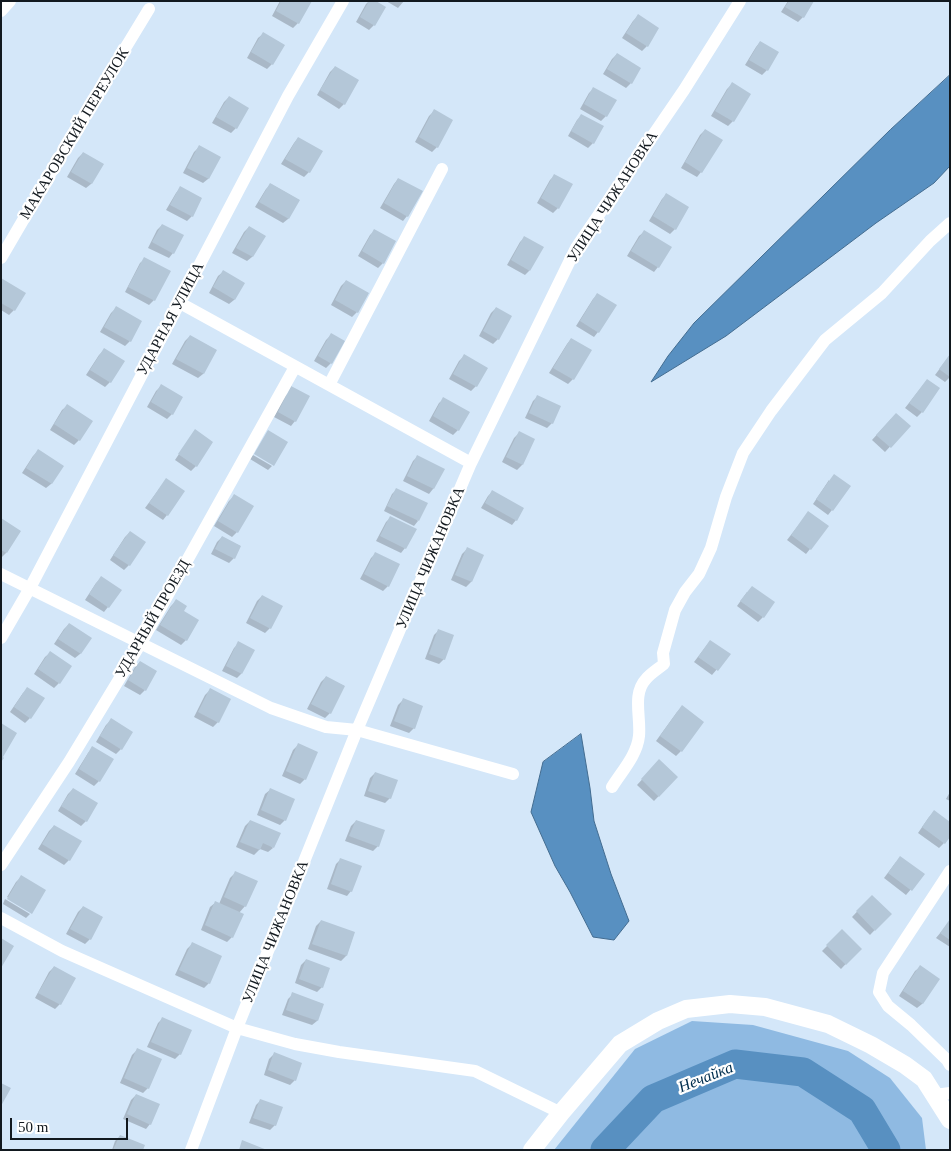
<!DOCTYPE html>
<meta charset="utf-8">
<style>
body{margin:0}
#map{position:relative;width:951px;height:1151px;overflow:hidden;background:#d4e7f9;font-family:"Times New Roman",serif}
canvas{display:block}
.frame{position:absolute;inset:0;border:2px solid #12191f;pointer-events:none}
.scale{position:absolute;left:10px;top:1118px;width:118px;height:22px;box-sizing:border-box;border:2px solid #12191f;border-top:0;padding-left:6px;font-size:15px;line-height:18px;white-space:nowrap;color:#12191f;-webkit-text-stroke:4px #fff;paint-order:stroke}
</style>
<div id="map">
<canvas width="951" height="1151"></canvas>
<div class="frame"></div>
<div class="scale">50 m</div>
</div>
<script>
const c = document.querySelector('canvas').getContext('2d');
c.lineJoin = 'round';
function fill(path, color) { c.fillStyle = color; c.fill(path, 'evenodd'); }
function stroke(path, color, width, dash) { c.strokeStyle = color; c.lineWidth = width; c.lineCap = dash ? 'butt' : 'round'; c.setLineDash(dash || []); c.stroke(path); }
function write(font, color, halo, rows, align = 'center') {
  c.font = font + ' "Times New Roman",serif'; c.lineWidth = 4.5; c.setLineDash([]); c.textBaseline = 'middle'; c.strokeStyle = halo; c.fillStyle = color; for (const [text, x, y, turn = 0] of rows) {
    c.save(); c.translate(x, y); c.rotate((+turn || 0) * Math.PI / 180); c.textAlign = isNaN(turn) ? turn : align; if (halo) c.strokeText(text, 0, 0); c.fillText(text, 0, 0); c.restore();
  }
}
fill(new Path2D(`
 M692,1021L753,1025L848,1051L890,1078L922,1118L926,1150H554L635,1049Z`), '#8fbae2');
const water = new Path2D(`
 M950,75V166L934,183L876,223L726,336L651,382L668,356L694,323L890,130Z
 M581,734L590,788L594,821L611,874L629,921L614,940L593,937L570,892L555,866L531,812L543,762Z`);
fill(water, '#5890c1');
stroke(water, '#436c90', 1);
fill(new Path2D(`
 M280,1H310L298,23L293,28L272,16Z
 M369,1L374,25L369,30L356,22L366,4Z
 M386,1H404L398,8Z
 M788,1H813L803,17L798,22L781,12Z
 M638,16L647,46L642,51L622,38L633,21Z
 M263,34L272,64L267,69L247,58L258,38Z
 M760,42L767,70L762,75L745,65L756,47Z
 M617,54L631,83L626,88L603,74L612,59Z
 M335,67L344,104L339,109L317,95L330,72Z
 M732,84L749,94L733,121L728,126L711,116L727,89Z
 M594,88L606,116L601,121L580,109L589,93Z
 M229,97L247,108L236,128L231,133L212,123L224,102Z
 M434,111L437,147L432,152L415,142L429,116Z
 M582,115L593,143L588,148L568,136L577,120Z
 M705,130L701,172L697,177L681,168L700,135Z
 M298,138L309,172L304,177L281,164L294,143Z
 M199,147L219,157L208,179L203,183L183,173L194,152Z
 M83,153L102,164L91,184L86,188L67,177L78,158Z
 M554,176L558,208L553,213L537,203L550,180Z
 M398,179L407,216L403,221L380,208L394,184Z
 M271,184L299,200L288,219L283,223L255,207L266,189Z
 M180,188L201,198L192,216L187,221L166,210L176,193Z
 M666,195L675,229L670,234L649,221L662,199Z
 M162,225L173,253L169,258L148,248L157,230Z
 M249,227L264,236L252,257L247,261L232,253L244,232Z
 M375,230L383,263L378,268L358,256L370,235Z
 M644,232L658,267L654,272L627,256L639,236Z
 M524,238L529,271L525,275L507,265L520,242Z
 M145,259L154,300L149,305L125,292L140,263Z
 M223,272L243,283L234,300L229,304L209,293L218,276Z
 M1,280L14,310L9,315L1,310Z
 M346,281L357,312L352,317L331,305L341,286Z
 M597,295L598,332L594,337L576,326L593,299Z
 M116,308L130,341L125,346L100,332L111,313Z
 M496,308L510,316L498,339L493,344L479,336L491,313Z
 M331,335V363L326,368L314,361L326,340Z
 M190,336L216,350L203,374L198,378L172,364L185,341Z
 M571,339L573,379L568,384L549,373L567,344Z
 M104,350L110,382L105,387L86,375L99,355Z
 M950,355V377L945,382L935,375Z
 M464,356L476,386L471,391L449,379L459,361Z
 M927,380L922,412L917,417L905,408Z
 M161,386L172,414L167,419L147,407L156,391Z
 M286,393L295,421L291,426L274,417Z
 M538,396L552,423L547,428L525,418L533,401Z
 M444,399L458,430L453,435L429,421L439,403Z
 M67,406L79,440L74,445L50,430L62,410Z
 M891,419L909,426L885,452L872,440Z
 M519,433L533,440L522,465L517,470L502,462L514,438Z
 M191,436L196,466L191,471L175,460Z
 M38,451L62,466L51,484L46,488L22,473L33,456Z
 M253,455L272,466L268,470L250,459Z
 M417,457L443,469L433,489L429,494L403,481L413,461Z
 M829,480L832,510L828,515L813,504Z
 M162,485L167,515L163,520L145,508Z
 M397,489L418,521L414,526L384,511L392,494Z
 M492,492L516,520L512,525L481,508L488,496Z
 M234,496L237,532L232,537L214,526L229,501Z
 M808,513L810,549L806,554L787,540Z
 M391,517L405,548L401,553L376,541L386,522Z
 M1,520L6,553L2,557H1Z
 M130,532L144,542L129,565L124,570L110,560L125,537Z
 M222,537L240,546L234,558L229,563L211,554L217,542Z
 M467,549L482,555L471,582L466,587L451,580L462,554Z
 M376,553L388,586L383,591L360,579L371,558Z
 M101,578L108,607L104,612L85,600L96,583Z
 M747,592L763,617L758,622L737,606Z
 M262,596L270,628L265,633L246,623L257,601Z
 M176,601L182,611L186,640L181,645L156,630L171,606Z
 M69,624L90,638L80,654L75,658L54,644L64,629Z
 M438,631L444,659L439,664L425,659L434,635Z
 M710,641L729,655L712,675L694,662Z
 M239,643L241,674L237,678L222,671L234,648Z
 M50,653L71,666L59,683L54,688L34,674L45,657Z
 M140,662L145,690L140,695L124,686L135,667Z
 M326,677L344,686L330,713L325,718L307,709L321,682Z
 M28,688L30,718L25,723L10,712L23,693Z
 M210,690L218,722L213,727L194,717L205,695Z
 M403,700L414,728L409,733L390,726L398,705Z
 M682,707L703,722L681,751L676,756L656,741L677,712Z
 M111,720L121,749L116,754L96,742L106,725Z
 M298,745L305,779L300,784L282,776L293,750Z
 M92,748L99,781L94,786L75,774L88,753Z
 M659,761L677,777L654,801L637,785Z
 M375,773L390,798L385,803L364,796L370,778Z
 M73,789L86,821L81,826L58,811L68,794Z
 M270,790L285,820L280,825L257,815L265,794Z
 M950,792V801L946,799Z
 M934,812L944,843L939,848L918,833L929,817Z
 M250,821L273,848L268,852L260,849L254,855L236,847L245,826Z
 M356,821L378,846L373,851L345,841L351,826Z
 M54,826L69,860L64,865L38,849L49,831Z
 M341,859L351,891L347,896L327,889L336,864Z
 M896,862L923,875L906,895L884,878Z
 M235,873L245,906L239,913L232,937L227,942L201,930L210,907L215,903L219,904L230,878Z
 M21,877L31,912L7,897L16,882Z
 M872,896L890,914L870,935L852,917Z
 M5,899L30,914L26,918L3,904Z
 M83,907L102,917L90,939L85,944L66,934L78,912Z
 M321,921L354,933L346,956L341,961L308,949L316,926Z
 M950,921V947L936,938Z
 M842,931L860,949L841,969L822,951Z
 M192,944L209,983L204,988L175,975L187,949Z
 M306,960L322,987L317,992L295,983L301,965Z
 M54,967L74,978L60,1004L55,1009L35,998L49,972Z
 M920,967L939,979L922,1004L917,1008L899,996L915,971Z
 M293,994L323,1004L317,1021L312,1025L282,1015L288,999Z
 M163,1018L180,1054L175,1059L147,1047L158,1023Z
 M137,1050L148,1088L143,1093L120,1083L132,1055Z
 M274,1054L295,1080L290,1085L264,1075L269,1059Z
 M136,1095L150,1124L146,1129L123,1119L131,1100Z
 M261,1100L275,1125L270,1130L249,1123L256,1105Z
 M120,1136L141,1150H112L115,1141Z`), '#0003');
stroke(new Path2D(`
 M605,1150L653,1099L735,1064L803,1072L862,1110L886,1150`), '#5890c1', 29);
fill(new Path2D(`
 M281,1H312L299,24L276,11Z
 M369,1H376L386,7L375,26L360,17Z
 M789,1H814L804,18L785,7Z
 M638,14L659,28L648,47L626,33Z
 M263,32L285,45L273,65L251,52Z
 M760,41L779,52L768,71L749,60Z
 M617,53L641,68L632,84L607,69Z
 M335,66L359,80L345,105L320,90Z
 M732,82L751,94L734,122L715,111Z
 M593,87L617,100L607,117L584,104Z
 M229,96L249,108L237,129L216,117Z
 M434,109L453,120L438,148L419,137Z
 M581,114L604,126L594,144L571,131Z
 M705,129L723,140L702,173L685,162Z
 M298,137L323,151L310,173L285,159Z
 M199,145L221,157L209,179L187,168Z
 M83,152L104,164L92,184L71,172Z
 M554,174L573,184L559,209L541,198Z
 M398,178L423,191L408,217L384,203Z
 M270,183L300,200L289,219L259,202Z
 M180,186L202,198L193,217L170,205Z
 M666,193L689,207L676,230L653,216Z
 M162,224L184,235L174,254L152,242Z
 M249,226L266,236L253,257L236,248Z
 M374,229L396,241L384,264L362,251Z
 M644,230L672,247L659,268L631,251Z
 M524,236L544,247L530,271L511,260Z
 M144,257L171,271L155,301L128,287Z
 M223,270L245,283L235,300L213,287Z
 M1,278L26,293L15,311L1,303Z
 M346,280L369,293L358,313L335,300Z
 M597,293L617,305L599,333L580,321Z
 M116,306L142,321L131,342L104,327Z
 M496,307L512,316L499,340L483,331Z
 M331,333L345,341L332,364L318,356Z
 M190,335L217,350L204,374L176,359Z
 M571,338L592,350L574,380L553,368Z
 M104,348L125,361L111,383L90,370Z
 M464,354L488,368L477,387L453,374Z
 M950,354V377L939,369Z
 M927,379L940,388L923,413L909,403Z
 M161,384L183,397L173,415L151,402Z
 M291,386L310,396L296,422L278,412Z
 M537,395L561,406L553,424L529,413Z
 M443,397L470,412L459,431L433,416Z
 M67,404L93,421L80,441L54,424Z
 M896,413L911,426L891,448L876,435Z
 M195,429L213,442L197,467L178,454Z
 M268,430L288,442L274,466L254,454Z
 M519,431L535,439L523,465L506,457Z
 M38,449L64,466L52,484L26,468Z
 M417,455L445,469L434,489L407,476Z
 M834,474L851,486L833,511L816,499Z
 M166,478L185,491L168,516L149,503Z
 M396,488L428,503L419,521L387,506Z
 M492,490L524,508L517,521L485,503Z
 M234,494L254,506L238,533L218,521Z
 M808,511L829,526L811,550L791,535Z
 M390,516L417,529L406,549L380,536Z
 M1,518L21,531L7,553L1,550Z
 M130,531L146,542L130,566L113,555Z
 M222,536L241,546L235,559L215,549Z
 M467,547L484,555L472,582L455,575Z
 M375,552L400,564L389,587L364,574Z
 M101,576L122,590L109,608L89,594Z
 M752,586L775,602L764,618L740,601Z
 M262,595L283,606L271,629L250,618Z
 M176,599L187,606L184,611L199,620L187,641L160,625Z
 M69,623L92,638L81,654L58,639Z
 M438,629L454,635L445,660L429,654Z
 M710,640L731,654L718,671L698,657Z
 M238,641L255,650L242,674L226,666Z
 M50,651L72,666L60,684L38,669Z
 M140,661L157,671L146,691L128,680Z
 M326,676L345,686L331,714L311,704Z
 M27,687L45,698L31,719L14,707Z
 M210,688L231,699L219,723L198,712Z
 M403,698L423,706L415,729L394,721Z
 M682,705L704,722L682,752L660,736Z
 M111,718L133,732L122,750L100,736Z
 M1,723L17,733L3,757L4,758L1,762Z
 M298,743L318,752L306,780L286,771Z
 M92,746L114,759L100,782L79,769Z
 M659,759L678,777L659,797L641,779Z
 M375,772L398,780L391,799L368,791Z
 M73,788L98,803L87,822L61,806Z
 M270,788L295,799L286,821L261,810Z
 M934,810L950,822V837L945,844L922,827Z
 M250,820L281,833L274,848L263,843L260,850L240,842Z
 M356,820L385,830L379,847L349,836Z
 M54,825L82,841L70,861L42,844Z
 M900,856L925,874L912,891L888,873Z
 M340,858L362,866L352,892L331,884Z
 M235,871L258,881L246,907L224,897Z
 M21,875L46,890L32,914L7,899Z
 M872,895L892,914L875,931L856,911Z
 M215,901L244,914L233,938L205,925Z
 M83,906L103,917L91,940L70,929Z
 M950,919V940L940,933Z
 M321,920L355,932L347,956L312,944Z
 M842,929L862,949L846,965L826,945Z
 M1,938L14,946L1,968Z
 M192,942L222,956L210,984L179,970Z
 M306,959L330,968L323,988L299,979Z
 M920,965L940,979L923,1004L903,991Z
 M54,966L76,978L61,1005L38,993Z
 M292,992L324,1004L318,1021L286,1010Z
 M162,1017L192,1030L181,1055L151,1042Z
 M137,1048L162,1059L149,1089L124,1078Z
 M274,1052L302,1063L296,1081L268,1070Z
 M1,1083L11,1088L1,1106Z
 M136,1094L160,1104L151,1125L127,1114Z
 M260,1099L283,1107L276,1126L253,1118Z
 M120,1135L145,1145L143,1150H113Z
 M242,1140L267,1150H239Z`), '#b4c7d8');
stroke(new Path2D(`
 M1,11L10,1
 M1,258L84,116L149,9
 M180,303L471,463
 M329,385L442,169
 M1,574L271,708L326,727L357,730L513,774
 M1,638L30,588L288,96L343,1
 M612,787C622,771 637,755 639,736C641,717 632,694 646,679C651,673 658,669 664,664L663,653L675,610L685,592L699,574L711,548L726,497L743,453L771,411L825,340L882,293L930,241L950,223
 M1,865L69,762L141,643L295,367
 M950,871L883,973L879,992L888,1006L911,1025L947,1060L950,1065
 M1,918L62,951L237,1028L295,1044L339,1052L475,1071L561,1113
 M935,1095L950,1093
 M191,1150L237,1028L357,730L471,463L576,248L684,90L740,1`), '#fff', 12);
stroke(new Path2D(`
 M532,1150L561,1113L620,1044L658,1021L686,1009L730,1004L765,1007L828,1024L871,1045L905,1065L924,1079L950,1120`), '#fff', 18);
write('15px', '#12191f', '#fff', [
 ["МАКАРОВСКИЙ ПЕРЕУЛОК",75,134,-59],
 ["УЛИЦА ЧИЖАНОВКА",613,197,-57],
 ["УДАРНАЯ УЛИЦА",171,319,-62],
 ["УЛИЦА ЧИЖАНОВКА",431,558,-67],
 ["УДАРНЫЙ ПРОЕЗД",153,619,-60],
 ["УЛИЦА ЧИЖАНОВКА",276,932,-68]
]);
write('italic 16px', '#002e4e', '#fff', [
 ["Нечайка",706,1078,-22]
]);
</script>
